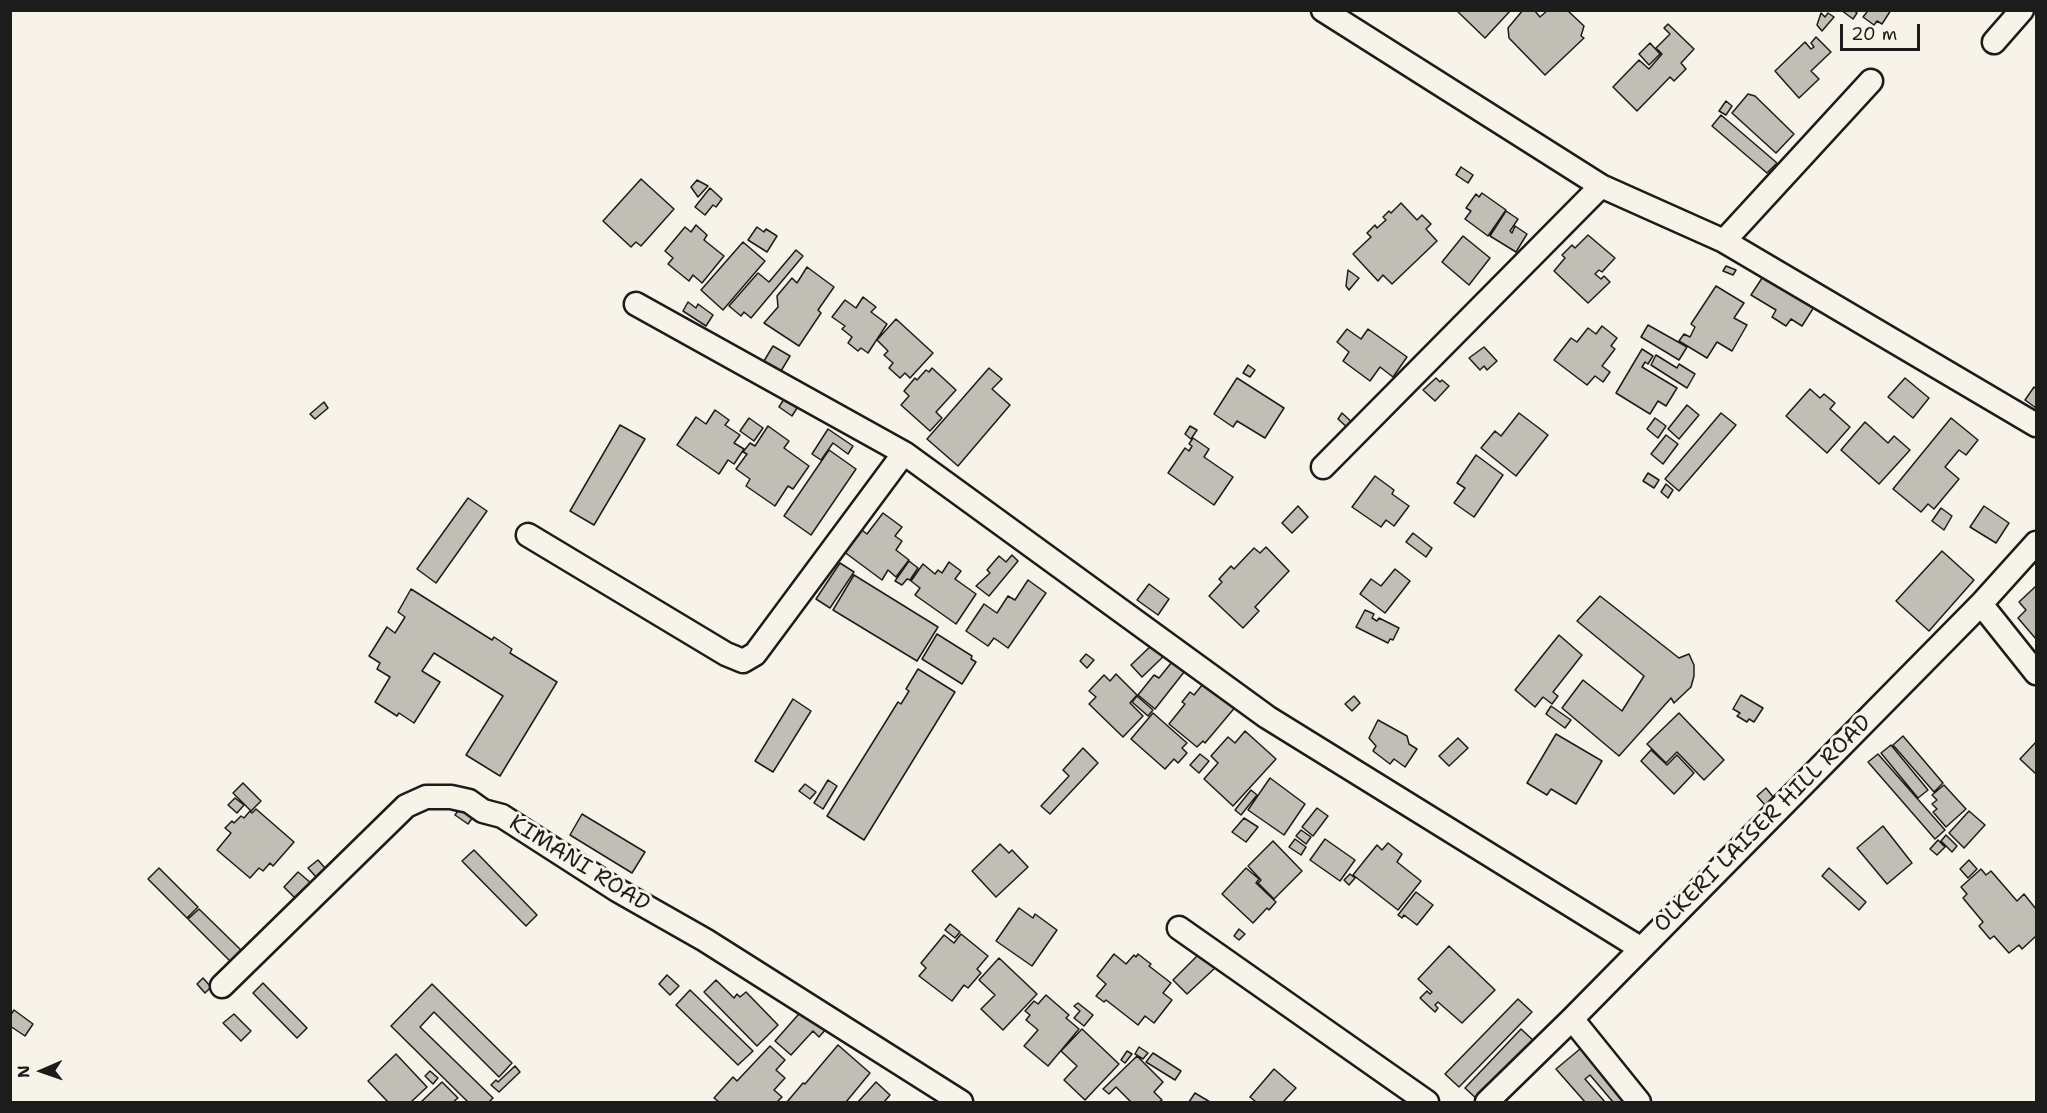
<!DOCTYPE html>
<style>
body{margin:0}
#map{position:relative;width:2047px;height:1113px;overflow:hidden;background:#f7f3e8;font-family:"Shantell Sans",sans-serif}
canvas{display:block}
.frame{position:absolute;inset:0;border:12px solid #1c1c1c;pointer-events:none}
.north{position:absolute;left:12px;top:1041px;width:60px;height:60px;-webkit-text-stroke:4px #f7f3e8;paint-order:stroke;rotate:268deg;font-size:16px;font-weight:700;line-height:24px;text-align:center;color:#1c1c1c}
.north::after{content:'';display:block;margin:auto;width:21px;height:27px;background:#1c1c1c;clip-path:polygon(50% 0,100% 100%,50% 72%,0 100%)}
.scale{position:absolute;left:1840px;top:24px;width:80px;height:27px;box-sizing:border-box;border:3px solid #1c1c1c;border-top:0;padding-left:8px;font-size:18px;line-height:21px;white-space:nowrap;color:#1c1c1c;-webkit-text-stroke:4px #f7f3e8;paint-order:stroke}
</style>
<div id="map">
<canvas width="2047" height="1113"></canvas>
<div class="frame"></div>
<div class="north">N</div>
<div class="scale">20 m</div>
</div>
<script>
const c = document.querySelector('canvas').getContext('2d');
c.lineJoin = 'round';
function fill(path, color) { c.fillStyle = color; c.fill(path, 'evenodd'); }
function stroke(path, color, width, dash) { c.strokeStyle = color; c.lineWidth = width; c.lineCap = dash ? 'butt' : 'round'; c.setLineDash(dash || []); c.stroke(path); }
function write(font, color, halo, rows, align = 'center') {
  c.font = font + ' "Shantell Sans",sans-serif'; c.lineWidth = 6; c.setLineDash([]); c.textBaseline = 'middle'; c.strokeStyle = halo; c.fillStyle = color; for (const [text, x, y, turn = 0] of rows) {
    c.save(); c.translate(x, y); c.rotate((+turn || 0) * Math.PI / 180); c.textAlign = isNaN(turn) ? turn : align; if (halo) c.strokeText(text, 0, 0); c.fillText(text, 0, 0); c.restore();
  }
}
const building = new Path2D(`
 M1456,10H1511L1485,38Z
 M1523,10H1534L1540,17L1548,10H1567L1584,26L1581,36L1584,38L1545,75L1509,38L1508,28Z
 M1841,10H1853L1857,13L1853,19Z
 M1865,10H1891L1882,24L1877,21L1874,25L1863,17L1867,12Z
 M1821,13L1825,17L1828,13L1834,17L1822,31L1817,25Z
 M1668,24L1694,49L1681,63L1686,69L1674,81L1670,77L1637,111L1613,87L1639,60L1649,69L1662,54L1656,48L1670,34L1664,28Z
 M1816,37L1831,52L1811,71L1819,79L1799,98L1775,71L1805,42L1811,49L1814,47L1811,43Z
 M1650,43L1660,54L1649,65L1639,54Z
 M1748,94L1755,96L1794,134L1776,153L1732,113Z
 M1726,101L1732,106L1726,115L1719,111Z
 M1721,115L1777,163L1767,173L1712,126Z
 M1461,167L1473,175L1468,183L1456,175Z
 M641,179L674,209L641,246L636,242L631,247L603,221Z
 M697,180L708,186L698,197L691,187Z
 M710,188L722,199L716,207L713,205L705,215L695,207Z
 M1482,193L1506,210L1488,236L1465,219L1471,211L1466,208L1476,194L1479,197Z
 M1401,203L1417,220L1422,215L1431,224L1426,229L1437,241L1392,284L1383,275L1378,281L1353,254L1371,237L1367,233L1375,225L1377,228L1386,220L1383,217L1389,211L1391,213Z
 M1506,211L1518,219L1510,231L1512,233L1515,226L1527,234L1516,252L1490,236Z
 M696,225L707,235L704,240L724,256L702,283L693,275L689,281L668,264L673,258L665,251L685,227L691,232Z
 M757,227L764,232L766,229L777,236L767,252L748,240Z
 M1588,235L1615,258L1602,272L1599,270L1595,274L1601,279L1604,276L1610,282L1588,303L1554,271L1565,258L1562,255L1572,245L1575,248Z
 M1463,236L1490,258L1469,285L1442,262Z
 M743,242L765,261L723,310L701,290Z
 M796,250L803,256L751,318L744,312L741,316L729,306L758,273L769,282Z
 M1726,266L1736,270L1733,275L1723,271Z
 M807,267L834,287L818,310L821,313L799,346L764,323L778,307L777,296L792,278L797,283Z
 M1348,270L1359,278L1349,290L1346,286Z
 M1764,275L1814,307L1802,326L1791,319L1786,326L1772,317L1776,310L1751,295Z
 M1716,286L1744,303L1734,318L1747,325L1732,351L1717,342L1707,358L1679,341L1684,334L1690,337L1695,327L1691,324Z
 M863,297L876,307L871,312L887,324L868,353L861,348L858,351L848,343L852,337L842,329L845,326L832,317L845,300L856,308Z
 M688,302L696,308L698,304L713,315L706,326L683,311Z
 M896,319L933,353L910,378L905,373L900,378L889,368L893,363L884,355L888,351L877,340Z
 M1648,325L1687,347L1679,360L1641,337Z
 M1602,326L1617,338L1611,346L1615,349L1602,366L1610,372L1603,382L1595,376L1587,385L1554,360L1571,338L1577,342L1588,328L1596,334Z
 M1347,329L1361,339L1368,329L1407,357L1393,377L1380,367L1370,381L1343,361L1349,352L1337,342Z
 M773,346L790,356L781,371L764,361Z
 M1484,347L1497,361L1487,370L1484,366L1480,370L1469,358Z
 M1642,349L1653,356L1648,364L1645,362L1642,367L1677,388L1666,406L1658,401L1650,414L1616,393Z
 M1656,355L1677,368L1679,364L1695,374L1687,388L1651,365Z
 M1248,365L1255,370L1250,377L1243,373Z
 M932,368L956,390L936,412L942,418L930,431L901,405L909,396L904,391L915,378L917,380L926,370L929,372Z
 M989,368L1002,379L992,389L1010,405L958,466L927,439Z
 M1237,378L1284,408L1265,438L1237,421L1233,427L1214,414Z
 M1436,378L1440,382L1442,380L1449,386L1435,401L1423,390Z
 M1905,378L1929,398L1913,418L1888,397Z
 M2034,387L2036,389V408L2025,400Z
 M1810,389L1820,398L1824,394L1835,403L1830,409L1850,427L1827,453L1786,416Z
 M784,399L797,408L792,416L779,407Z
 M324,402L328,408L315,419L310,414Z
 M1687,405L1699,415L1679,439L1668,429Z
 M715,410L729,420L725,425L740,435L734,443L744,449L734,464L728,460L719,474L677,445L696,417L706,424Z
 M1342,413L1355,425L1350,430L1338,419Z
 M1519,413L1548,435L1516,476L1481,448L1495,431L1501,436Z
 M1721,413L1736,425L1679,491L1665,479Z
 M749,418L763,428L754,441L740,431Z
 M1655,418L1666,426L1658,438L1647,429Z
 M1951,418L1978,440L1966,455L1959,450L1945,467L1959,479L1934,509L1928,504L1921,512L1893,489Z
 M1865,422L1888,443L1894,436L1910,450L1879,484L1841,450Z
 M620,425L645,439L594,525L570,511Z
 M768,426L789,441L784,448L809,466L793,489L788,486L775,506L746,486L750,479L736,469L747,454L743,452L750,443L755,446Z
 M1190,426L1197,430L1191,439L1185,434Z
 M828,429L853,446L848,454L833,443L821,460L812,454Z
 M1666,435L1678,444L1663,464L1651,454Z
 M1193,438L1209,449L1204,457L1233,477L1214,505L1168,473L1185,448L1189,451L1192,446L1189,444Z
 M829,450L856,469L811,535L784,516Z
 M1476,455L1503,475L1474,517L1454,503L1465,488L1457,483Z
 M1648,473L1659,480L1654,488L1643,481Z
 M1375,476L1394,490L1392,494L1409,506L1394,526L1386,520L1381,527L1352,507Z
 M1666,484L1673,490L1668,498L1661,492Z
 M468,498L487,511L436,583L417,569Z
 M1298,506L1308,517L1292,533L1282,523Z
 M1984,506L2009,523L1996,543L1970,527Z
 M1941,508L1952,516L1944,530L1932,521Z
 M883,513L902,527L895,536L902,541L896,550L909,560L896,577L888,570L882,580L843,551L859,528L867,534Z
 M1413,533L1432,548L1426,557L1406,542Z
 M1266,547L1289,571L1255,607L1259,611L1243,628L1209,596L1222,582L1219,579L1231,566L1234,569L1254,548L1260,553Z
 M1942,551L1974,580L1929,631L1896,601Z
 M1012,555L1018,561L989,596L976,586L990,573L987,570L999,556L1006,562Z
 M909,561L918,568L910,580L907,579L902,585L895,581Z
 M949,562L961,571L955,579L976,594L956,624L915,595L920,588L911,581L923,564L935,574L938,570L942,573Z
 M840,563L854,572L830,608L816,599Z
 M1395,569L1410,581L1385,613L1360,594L1371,579L1381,586Z
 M854,575L938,627L917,661L833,610Z
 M1028,580L1046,593L1008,648L994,638L988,646L966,631L984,604L997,613L1008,596L1015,600Z
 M1149,584L1169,599L1158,615L1137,600Z
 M2036,586V639L2018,618L2026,610L2019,602Z
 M411,589L492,640L494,637L512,649L510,653L557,682L500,776L466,755L503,696L434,653L422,671L440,682L414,723L399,713L397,716L375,702L390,677L377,669L380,663L369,656L387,627L395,633L405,617L398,612Z
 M1600,596L1679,658L1689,654L1694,665V676L1691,687L1674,703L1671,698L1619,756L1562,708L1583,680L1622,711L1644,676L1577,621Z
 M1365,610L1374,614L1372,618L1377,621L1379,618L1399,628L1393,640L1390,639L1388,643L1356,627Z
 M937,634L972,656L971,659L976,662L962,684L922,659Z
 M1559,635L1582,655L1553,692L1558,696L1552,704L1543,697L1535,707L1515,690Z
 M1155,642L1166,654L1142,677L1131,665Z
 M1086,654L1094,660L1087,668L1080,661Z
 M1176,657L1188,667L1155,709L1138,695L1154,675L1159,678Z
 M918,669L955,692L864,840L827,816L898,702L901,704L909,691L906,689Z
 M1116,674L1137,695L1130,703L1143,716L1123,737L1089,704L1096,697L1089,691L1104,675L1110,681Z
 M1207,679L1237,705L1205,743L1203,741L1197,747L1169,724L1185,704L1182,702L1190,692L1194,695Z
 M1741,695L1763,708L1754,722L1749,719L1747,722L1737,716L1740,713L1733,709Z
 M1137,696L1153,710L1148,716L1132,702Z
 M1354,696L1360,703L1352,711L1345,704Z
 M793,699L811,711L773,772L755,761Z
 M1551,706L1571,720L1565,728L1546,714Z
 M1153,713L1187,743L1182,748L1187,753L1178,763L1174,759L1165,769L1131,739Z
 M1679,713L1724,760L1704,780L1677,752L1666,763L1647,744Z
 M1378,720L1407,736L1409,744L1417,749L1405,767L1394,759L1390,764L1373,751L1376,746L1369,738Z
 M1245,731L1276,759L1233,806L1204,779L1218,763L1211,756L1228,737L1235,743Z
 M1556,734L1602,761L1576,804L1551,789L1547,795L1527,783Z
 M1903,736L1943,783L1934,792L1893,745Z
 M1458,738L1468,748L1449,766L1439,756Z
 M2036,742V774L2020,759Z
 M1891,745L1928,790L1918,798L1881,753Z
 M1083,748L1098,763L1050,814L1041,806L1069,776L1063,770Z
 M1651,750L1667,765L1677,755L1694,773L1674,794L1641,761Z
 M1200,754L1209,761L1199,773L1190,765Z
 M1878,754L1945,830L1935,839L1868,762Z
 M1270,778L1305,804L1284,835L1248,810Z
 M828,780L837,786L823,809L814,803Z
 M243,783L261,801L251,811L233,793Z
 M805,784L816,792L810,799L799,791Z
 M1944,785L1966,809L1946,827L1933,812L1937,809L1932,804L1937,800L1932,795Z
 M1766,788L1774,798L1765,805L1757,796Z
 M1251,790L1257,795L1241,815L1235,810Z
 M235,798L244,805L237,813L228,805Z
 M460,808L473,817L468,824L455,815Z
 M1317,808L1328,816L1313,836L1302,827Z
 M256,809L294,842L273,866L270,863L263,871L259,868L250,878L217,850L231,833L225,828L232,821L234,823L241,816L244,818L250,811L252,813Z
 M1969,811L1985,825L1964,848L1949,833Z
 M582,814L645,852L632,873L570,835Z
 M1244,818L1258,827L1246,842L1232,832Z
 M1883,826L1912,863L1887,884L1857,848Z
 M1301,830L1311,837L1306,844L1296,836Z
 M1946,835L1957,846L1952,852L1941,841Z
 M1295,839L1306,847L1301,855L1289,847Z
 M1325,839L1355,860L1340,881L1310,860Z
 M1938,840L1945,847L1937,855L1930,849Z
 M1273,841L1302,871L1274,899L1258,883L1261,880L1248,866Z
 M1388,843L1402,854L1397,862L1421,881L1398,910L1353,875L1377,845L1382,850Z
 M1000,844L1009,853L1012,850L1028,867L996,897L972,871Z
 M474,850L537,915L526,926L462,861Z
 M318,860L326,869L317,878L308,868Z
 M1969,860L1977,869L1968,878L1960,869Z
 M159,868L198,907L187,918L148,879Z
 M1246,868L1259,879L1256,883L1276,902L1269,910L1267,908L1253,923L1222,894Z
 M1829,868L1866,902L1859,910L1822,876Z
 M1981,869L1986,875L1991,871L2017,901L2024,894L2036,909V936L2022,949L2019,945L2009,953L1994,936L1990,939L1979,926L1983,922L1963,898L1967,894L1961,887Z
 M298,872L311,883L296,899L284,887Z
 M1350,874L1355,878L1349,885L1344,880Z
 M1416,892L1433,905L1417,925L1404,915L1402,918L1398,915Z
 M1019,908L1033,918L1035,914L1057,930L1032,966L996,941Z
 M199,909L242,951L231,962L188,919Z
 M950,924L960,932L955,938L945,930Z
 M1239,929L1245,934L1239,940L1234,936Z
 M961,934L988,956L977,969L981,973L968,988L964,985L952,1001L919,976L926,968L921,963L944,935L954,943Z
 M1449,946L1495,990L1462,1023L1438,1002L1435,1005L1438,1008L1435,1012L1420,998L1427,991L1430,994L1432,992L1418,979Z
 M1200,953L1215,968L1187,994L1173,980Z
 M1114,954L1126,964L1134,955L1136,957L1138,954L1151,964L1149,966L1171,983L1163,993L1172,1000L1154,1023L1145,1016L1138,1025L1106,1000L1104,1002L1096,996L1106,984L1097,976Z
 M999,958L1037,994L1003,1030L981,1009L995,995L979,980Z
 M667,975L679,986L670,995L659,984Z
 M203,978L211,987L205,993L197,984Z
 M716,980L734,998L737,994L740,997L746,992L778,1025L757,1046L704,992Z
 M263,983L307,1028L297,1038L253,993Z
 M432,984L512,1063L499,1077L434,1012L420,1027L493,1098L489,1102H468L391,1026Z
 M690,990L753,1051L738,1065L676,1005Z
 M1046,995L1069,1015L1066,1018L1079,1029L1048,1066L1024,1046L1038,1030L1026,1020L1030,1015L1025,1011L1034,1001L1038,1004Z
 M1518,999L1532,1012L1459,1087L1445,1074Z
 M1078,1003L1093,1015L1084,1026L1074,1018L1080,1011L1074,1006Z
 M805,1007L827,1028L819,1037L813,1031L791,1055L775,1041Z
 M14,1010L33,1024L25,1036L10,1026V1016Z
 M234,1014L251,1031L241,1041L223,1023Z
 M1082,1029L1119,1064L1085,1100L1064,1080L1077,1066L1061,1051Z
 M1521,1029L1535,1042L1479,1101L1465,1088Z
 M1586,1044L1636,1102H1613L1590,1075L1585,1079L1605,1102H1585L1556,1069Z
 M838,1045L870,1073L846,1102H787L803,1083L805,1084Z
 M770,1046L785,1060L776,1070L785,1078L774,1090L782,1097L777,1102H719L714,1098L733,1077L737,1081Z
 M1139,1047L1148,1053L1143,1059L1135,1054Z
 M1127,1051L1132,1054L1125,1063L1121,1060Z
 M1153,1053L1181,1071L1175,1080L1146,1062Z
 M396,1054L427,1087L411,1102H388L368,1081Z
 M1137,1056L1163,1082L1154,1092L1162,1100L1159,1102H1131L1116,1087L1109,1094L1103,1089Z
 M515,1066L520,1072L499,1092L491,1085L496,1080L498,1082Z
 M1274,1069L1296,1088L1283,1102H1256L1250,1097Z
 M430,1071L438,1078L433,1084L425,1076Z
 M442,1082L458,1098L453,1102H421Z
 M876,1082L890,1095L884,1102H858Z
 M1195,1093L1210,1102H1189Z`);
fill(building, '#c0beb5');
stroke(building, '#1c1c1c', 1.5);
const minor = new Path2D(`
 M1323,10L1601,186L1724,241L2036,425
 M1994,42L2022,10
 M1724,241L1871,81
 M636,304L904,453L1267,717L1640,948
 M1323,467L1601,186
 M528,535L726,654L743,661L755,654L904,453
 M1981,604L2036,673
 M1179,928L1427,1102
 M222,986L406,806L426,797H451L469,801L483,811L502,816L617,890L705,940L961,1102
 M1572,1019L1639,1102
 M1487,1102L1572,1019L1981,604L2036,543`);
stroke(minor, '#1c1c1c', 27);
stroke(minor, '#f7f3e8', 22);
write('22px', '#1c1c1c', '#f7f3e8', [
 ["OLKERI LAISER HILL ROAD",1763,824,-45],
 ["KIMANI ROAD",579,864,32]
]);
</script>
